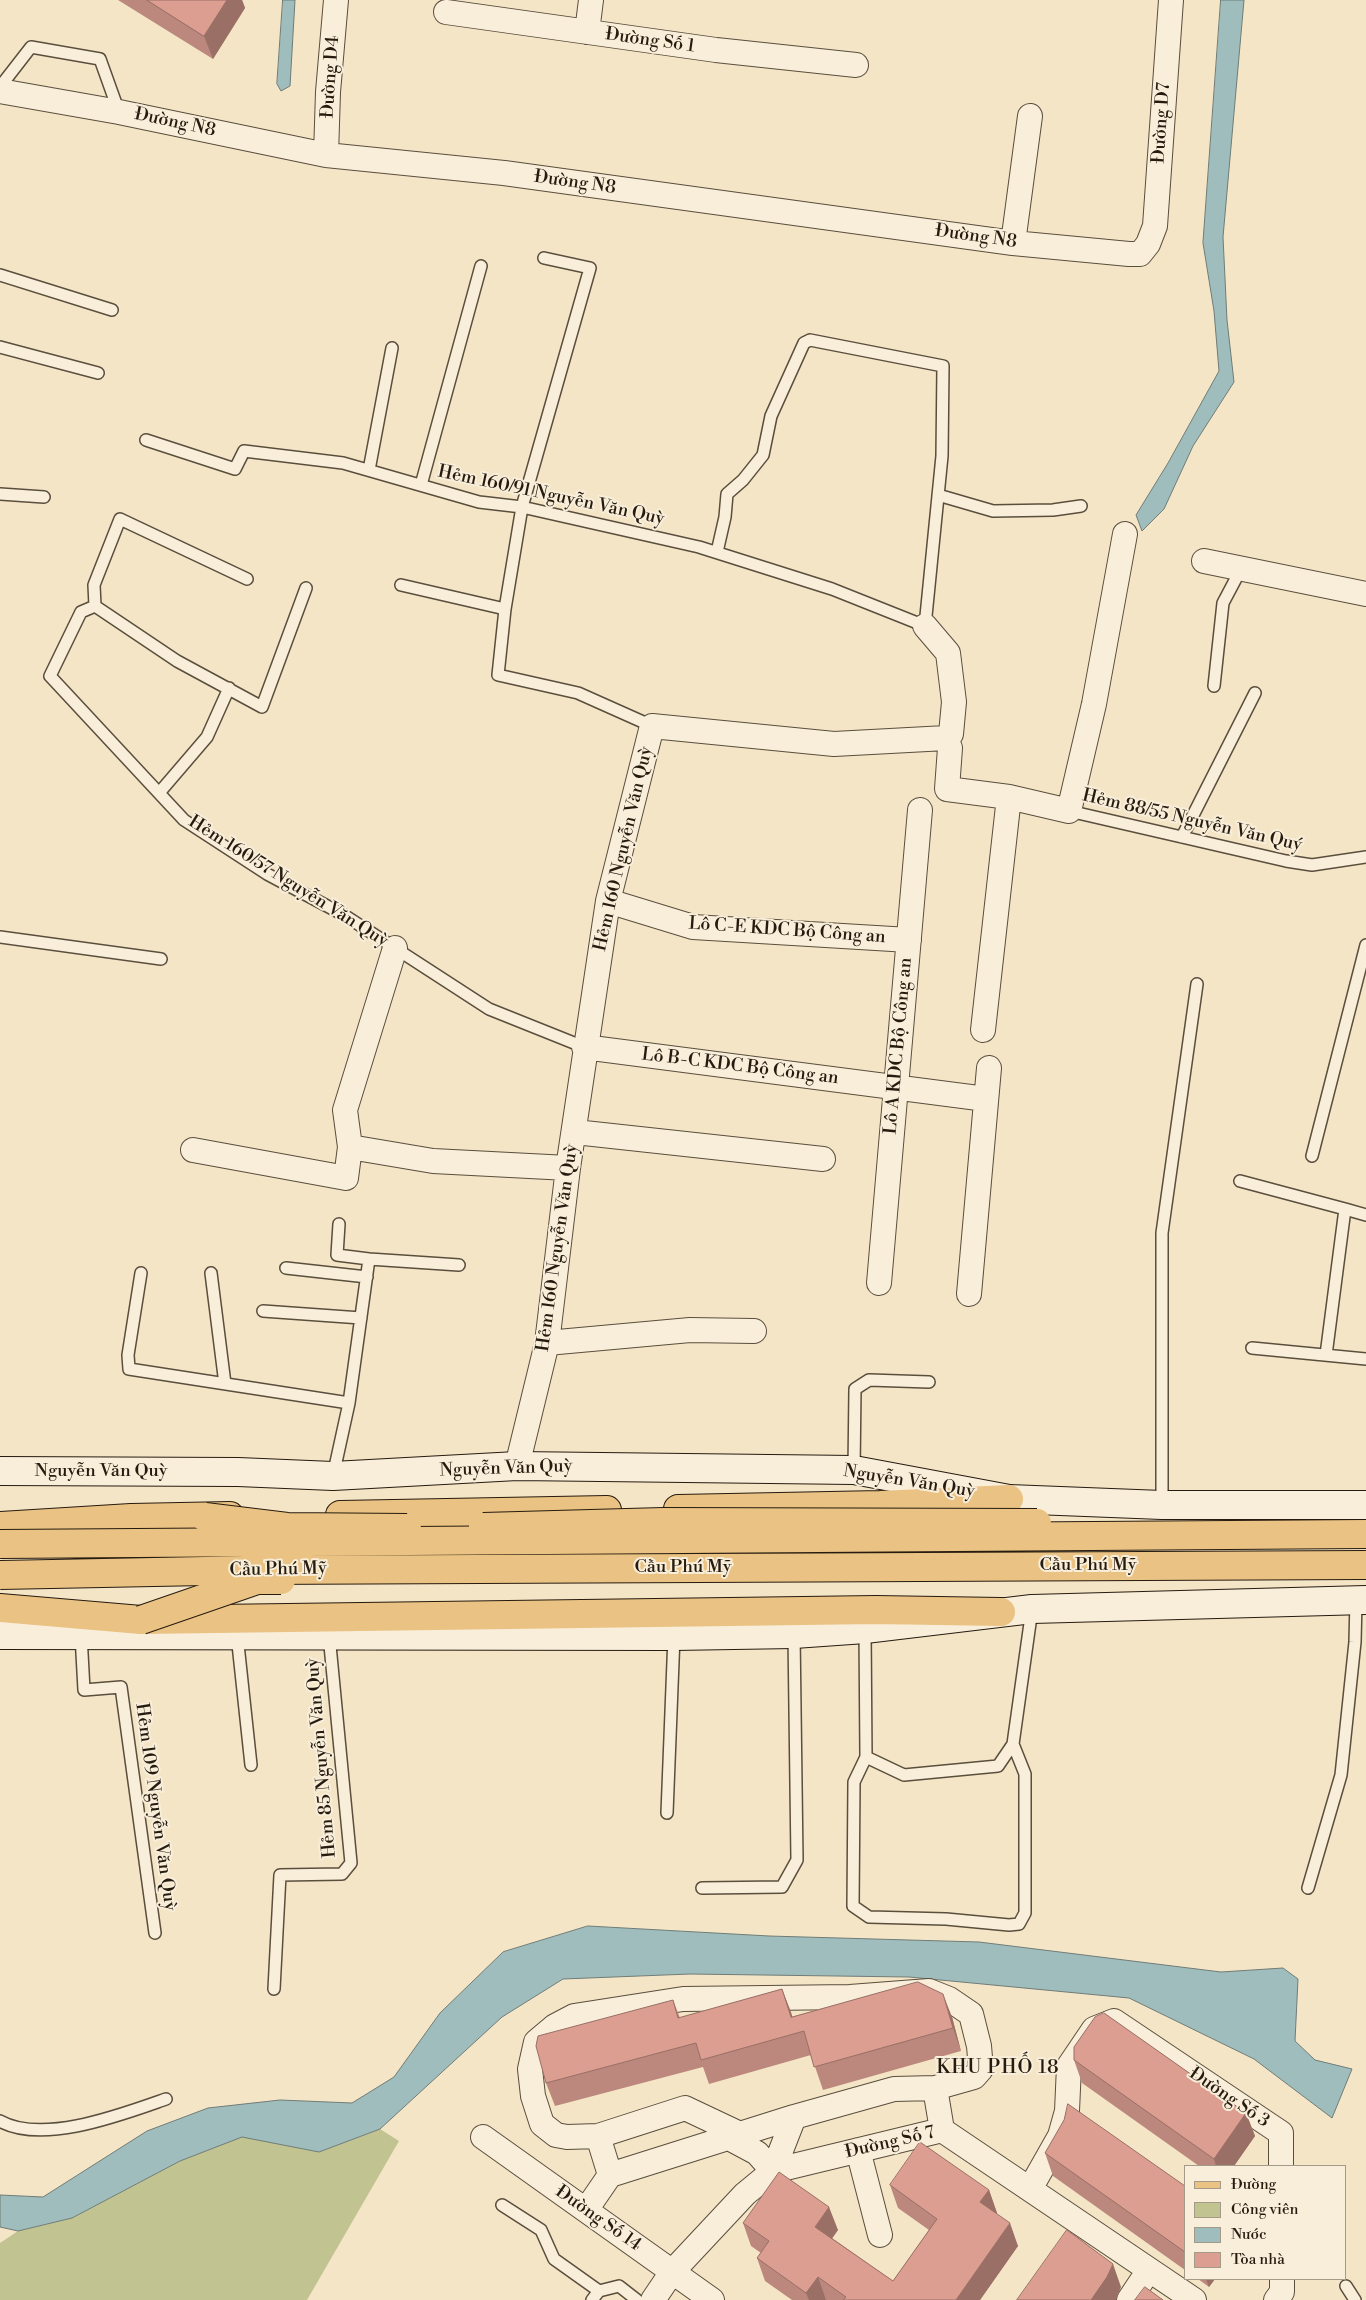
<!DOCTYPE html>
<meta charset="utf-8">
<style>
body{margin:0}
#map{position:relative;width:1366px;height:2300px;overflow:hidden;background:#f4e5c6;font-family:"Libre Bodoni",serif}
canvas{display:block}
.legend{position:absolute;left:1184px;top:2165px;width:162px;height:115px;box-sizing:border-box;background:#f8eeda;border:1px solid #a49a89;margin:0;padding:6px 9px;list-style:none;font-size:15px;color:#261b0f}
.legend li{display:flex;align-items:center;gap:10px;height:25px}
.legend b{width:25px;border:1px solid #a49a89}
</style>
<div id="map">
<canvas width="1366" height="2300"></canvas>
<ul class="legend">
<li><b style="height:6px;background:#eac283"></b>Đường</li>
<li><b style="height:14px;background:#c1c391"></b>Công viên</li>
<li><b style="height:14px;background:#9fbdbd"></b>Nước</li>
<li><b style="height:14px;background:#db9e91"></b>Tòa nhà</li>
</ul>
</div>
<script>
const c = document.querySelector('canvas').getContext('2d');
c.lineJoin = 'round';
function fill(path, color) { c.fillStyle = color; c.fill(path, 'evenodd'); }
function stroke(path, color, width, dash) { c.strokeStyle = color; c.lineWidth = width; c.lineCap = dash ? 'butt' : 'round'; c.setLineDash(dash || []); c.stroke(path); }
function write(font, color, halo, rows, align = 'center') {
  c.font = font + ' "Libre Bodoni",serif'; c.lineWidth = 4; c.setLineDash([]); c.textBaseline = 'middle'; c.strokeStyle = halo; c.fillStyle = color; for (const [text, x, y, turn = 0] of rows) {
    c.save(); c.translate(x, y); c.rotate((+turn || 0) * Math.PI / 180); c.textAlign = isNaN(turn) ? turn : align; if (halo) c.strokeText(text, 0, 0); c.fillText(text, 0, 0); c.restore();
  }
}
fill(new Path2D(`
 M380,2129L399,2141L307,2300H0V2243L18,2231L72,2218L180,2161L242,2136L319,2152Z`), '#c1c391');
const water = new Path2D(`
 M283,0H295L290,86L281,91L277,84Z
 M1221,0H1244L1223,237L1227,320L1234,382L1193,446L1164,509L1142,531L1136,515L1168,463L1219,371L1214,311L1203,243Z
 M588,1926L769,1936L979,1942L1221,1972L1283,1968L1298,1979L1295,2041L1315,2060L1352,2069L1332,2118L1254,2059L1129,1998L909,1977L690,1974L563,1979L502,2017L380,2129L319,2152L242,2137L180,2161L72,2218L18,2231L0,2227V2195L43,2197L147,2131L208,2108L280,2100L352,2103L394,2077L440,2013L503,1952Z`);
fill(water, '#9fbdbd');
stroke(water, '#6f7c77', 1);
const lane = new Path2D(`
 M0,87L31,47L100,59L119,112
 M0,275L112,310
 M0,347L98,373
 M146,440L235,469L244,451L343,463L479,502L522,507L699,547L832,589L925,626L942,456L943,366L810,340L804,343L771,416L763,455L743,480L727,494L725,517L717,552
 M369,470L392,348
 M421,485L481,266
 M0,494L44,497
 M938,495L993,511L1053,510L1081,506
 M401,585L505,609L498,675L578,693L652,726
 M306,588L262,707L177,661L95,606L81,612L50,676L184,820L267,874L344,915L489,1009L584,1047
 M95,606L94,585L120,519L247,579
 M505,609L522,507L590,268L544,258
 M1214,686L1223,603L1241,569
 M159,793L207,737L229,688
 M1069,811L1286,861L1312,865L1366,857
 M1182,837L1255,693
 M0,937L161,959
 M1312,1156L1366,945
 M1240,1181L1345,1209L1326,1355
 M1345,1209L1366,1215
 M339,1224L337,1255L369,1259
 M286,1268L367,1277
 M141,1273L128,1355L129,1369L349,1403
 M211,1273L225,1384
 M263,1311L361,1318
 M1252,1348L1366,1359
 M854,1470L855,1389L869,1380L929,1382
 M333,1476L349,1403L369,1259L459,1265
 M1162,1505V1233L1197,984
 M865,1629L866,1757L904,1775L998,1766L1013,1744L1032,1609
 M81,1635L84,1690L121,1687L155,1933
 M237,1635L251,1765
 M866,1757L854,1782L853,1906L869,1917L946,1919L1009,1925L1019,1924L1025,1913V1774L1013,1744
 M667,1813L674,1636
 M702,1888L782,1887L797,1860L794,1634
 M1308,1888L1341,1775L1355,1642L1356,1600
 M274,1989L280,1875L342,1874L351,1863L329,1635
 M0,2121C43,2145 123,2114 166,2099
 M502,2205L541,2230L554,2259L599,2291
 M1346,2286L1355,2300
 M592,2300L599,2291L619,2286L637,2300`);
const street = new Path2D(`
 M446,12L716,50L856,65
 M587,32L591,0
 M0,91L119,112L326,155L504,173L1013,243L1129,254H1140L1148,244L1155,226L1171,0
 M326,155L328,92L336,0
 M1013,243L1030,116
 M1204,561L1366,594
 M925,626L948,653L954,702L951,734L946,738
 M608,901L693,927L909,940
 M983,1030L1009,797
 M584,1047L986,1099
 M575,1132L823,1159
 M350,1147L433,1161L568,1168
 M193,1150L346,1178L350,1147L345,1110L395,948
 M879,1283L920,810
 M969,1294L989,1068
 M547,1343L690,1330L754,1331
 M517,1466L547,1343L568,1168L608,901L652,726L834,744L946,738L950,748L947,789L1009,797L1069,811L1094,704L1125,534
 M598,2136L685,2108L740,2134
 M483,2137L712,2300
 M729,2138L757,2153L773,2171
 M858,2150L880,2235
 M773,2171L794,2117
 M610,2175L598,2136L567,2137L556,2135L542,2124L533,2096L530,2069L536,2042L555,2026L574,2016L683,1999L850,1997L929,1991L949,1999L971,2014L979,2046L981,2069L974,2077L935,2088
 M1030,2189L1060,2136L1067,2111L1069,2066L1094,2029L1114,2021L1281,2133V2166
 M586,2210L610,2175L794,2117L894,2089L935,2088L942,2130
 M653,2300L672,2272L745,2194L773,2171L942,2130L1194,2300
 M1129,2300L1149,2270
 M1276,2300L1282,2292V2279`);
const secondary = new Path2D(`
 M0,1471L238,1472L333,1476L517,1466L854,1470L1009,1499L1162,1505H1366
 M0,1635L674,1636L794,1634L865,1629L1032,1609L1366,1600`);
const primary = new Path2D(`
 M678,1509L880,1505L1009,1499
 M340,1515L607,1510
 M0,1526L131,1518L230,1516
 M0,1608L141,1620L876,1610L1001,1612`);
stroke(lane, '#5a4e3d', 14);
stroke(street, '#5a4e3d', 26);
stroke(secondary, '#261b0f', 30);
stroke(primary, '#261b0f', 30);
stroke(lane, '#f8eeda', 11);
stroke(street, '#f8eeda', 24);
stroke(secondary, '#f8eeda', 28);
stroke(primary, '#eac283', 28);
const primaryBridge = new Path2D(`
 M205,1517L287,1527L407,1528
 M483,1527L663,1522L1037,1523
 M141,1620L257,1580H281`);
const highwayBridge = new Path2D(`
 M0,1544L1366,1534
 M0,1575L257,1570L1366,1565`);
stroke(primaryBridge, '#261b0f', 30, []);
stroke(highwayBridge, '#261b0f', 30, []);
stroke(primaryBridge, '#eac283', 28);
stroke(highwayBridge, '#eac283', 28);
fill(new Path2D(`
 M118,0H242L245,8L213,59Z
 M782,1989L792,2017H952L961,2051L823,2090L811,2055L709,2084L703,2067L555,2106L546,2083L673,2000L680,2018Z
 M1074,2060L1246,2113L1255,2136L1234,2166H1199L1082,2083Z
 M1045,2153L1185,2186V2270L1053,2176Z
 M890,2185L989,2190L997,2213L996,2214L1018,2246L980,2300H792L765,2281L757,2258L761,2253L751,2246L743,2223L838,2230L832,2238L893,2281L929,2230L898,2208Z
 M1198,2279H1215L1209,2287Z`), '#bc887d');
fill(new Path2D(`
 M227,0H242L245,8L213,59L204,36Z
 M782,1989L791,2012L797,2033L791,2017Z
 M943,1994L952,2017L961,2051L953,2028Z
 M1246,2113L1255,2136L1234,2166H1216L1214,2159Z
 M989,2190L997,2213L988,2225L980,2202Z
 M829,2207L838,2230L824,2250L815,2227Z
 M1010,2223L1018,2246L980,2300H956Z
 M1113,2264L1121,2287L1116,2300H1091Z
 M818,2277L826,2300H809L806,2293Z
 M1206,2279H1215L1209,2287Z`), '#996f66');
const building = new Path2D(`
 M147,0H227L204,36Z
 M918,1982L943,1994L953,2028L814,2067L804,2031L701,2060L696,2043L546,2083L536,2046L538,2036L673,2000L678,2018L782,1989L791,2017Z
 M1104,2013L1246,2113L1214,2159L1074,2060V2047L1095,2017Z
 M1068,2104L1185,2186V2252L1045,2153L1064,2120Z
 M920,2142L989,2190L980,2202L1010,2223L956,2300H843L846,2297L818,2277L806,2293L757,2258L769,2241L743,2223L779,2172L829,2207L815,2227L893,2281L937,2219L890,2185Z
 M1067,2230L1113,2264L1107,2277L1091,2300H1017Z
 M1145,2287L1163,2300H1135Z`);
fill(building, '#db9e91');
stroke(building, '#996f66', 1);
write('18px', '#261b0f', '#f8eeda', [
 ["Đường Số 1",650,41,8],
 ["Đường D4",331,77,-86],
 ["Đường N8",175,123,12],
 ["Đường D7",1162,123,-86],
 ["Đường N8",575,183,8],
 ["Đường N8",976,237,8],
 ["Hẻm 160/91 Nguyễn Văn Quỳ",551,496,12],
 ["Hẻm 88/55 Nguyễn Văn Quý",1192,821,13],
 ["Hẻm 160 Nguyễn Văn Quỳ",624,849,-77],
 ["Hẻm 160/57 Nguyễn Văn Quỳ",288,882,32],
 ["Lô C-E KDC Bộ Công an",787,931,4],
 ["Lô A KDC Bộ Công an",899,1046,-85],
 ["Lô B-C KDC Bộ Công an",740,1067,7],
 ["Hẻm 160 Nguyễn Văn Quỳ",558,1248,-82],
 ["Nguyễn Văn Quỳ",506,1469,-2],
 ["Nguyễn Văn Quỳ",101,1472],
 ["Nguyễn Văn Quỳ",909,1482,9],
 ["Cầu Phú Mỹ",1088,1566],
 ["Cầu Phú Mỹ",683,1568],
 ["Cầu Phú Mỹ",278,1570,-1],
 ["Hẻm 85 Nguyễn Văn Quỳ",322,1758,-95],
 ["Hẻm 109 Nguyễn Văn Quỳ",155,1807,82],
 ["Đường Số 3",1229,2098,34],
 ["Đường Số 7",890,2143,-13],
 ["Đường Số 14",598,2219,35]
]);
c.letterSpacing = '1px';
write('19px', '#261b0f', '#f8eeda', [
 ["KHU PHỐ 18",998,2068]
]);
c.letterSpacing = '0px';
</script>
